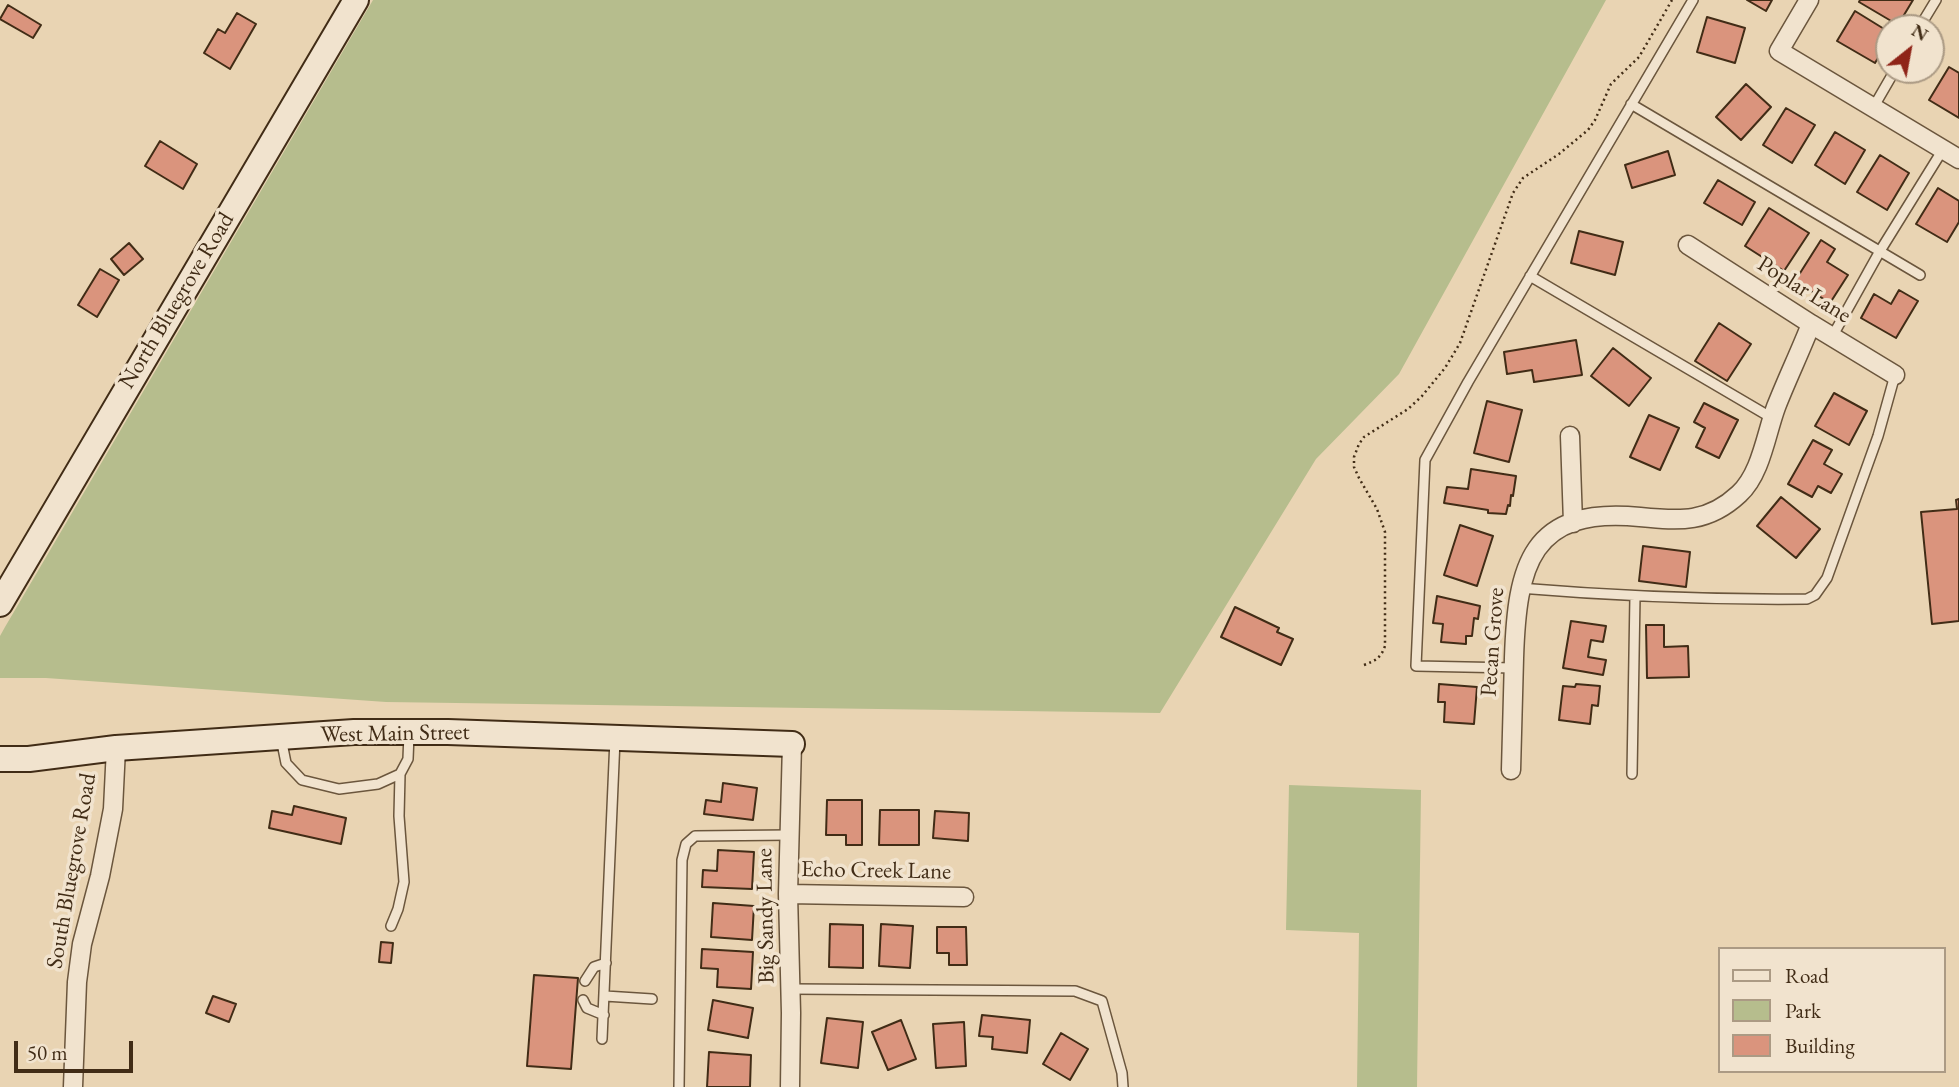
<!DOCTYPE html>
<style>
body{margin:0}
#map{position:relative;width:1959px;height:1087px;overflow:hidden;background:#e9d4b3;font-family:"EB Garamond",serif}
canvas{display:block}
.legend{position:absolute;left:1718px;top:947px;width:228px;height:126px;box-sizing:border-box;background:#f1e3ce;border:2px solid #ab9a84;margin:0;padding:9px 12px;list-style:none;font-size:21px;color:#412c16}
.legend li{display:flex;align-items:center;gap:14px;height:35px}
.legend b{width:35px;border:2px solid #ab9a84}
.north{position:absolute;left:1875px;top:14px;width:70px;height:70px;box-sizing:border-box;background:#f1e3ce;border:2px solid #ab9a84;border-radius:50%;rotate:31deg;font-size:19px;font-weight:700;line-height:28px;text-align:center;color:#412c16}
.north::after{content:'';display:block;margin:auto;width:24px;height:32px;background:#8f2418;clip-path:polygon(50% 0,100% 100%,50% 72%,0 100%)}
.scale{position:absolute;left:14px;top:1041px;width:119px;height:32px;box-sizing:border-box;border:4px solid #412c16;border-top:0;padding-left:9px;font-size:21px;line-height:24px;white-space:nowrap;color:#412c16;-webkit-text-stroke:5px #f1e3ce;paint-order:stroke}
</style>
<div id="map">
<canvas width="1959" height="1087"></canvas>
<ul class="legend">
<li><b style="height:9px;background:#f1e3ce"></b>Road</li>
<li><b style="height:19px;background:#b6bd8d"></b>Park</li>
<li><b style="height:19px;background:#da947d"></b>Building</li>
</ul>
<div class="north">N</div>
<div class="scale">50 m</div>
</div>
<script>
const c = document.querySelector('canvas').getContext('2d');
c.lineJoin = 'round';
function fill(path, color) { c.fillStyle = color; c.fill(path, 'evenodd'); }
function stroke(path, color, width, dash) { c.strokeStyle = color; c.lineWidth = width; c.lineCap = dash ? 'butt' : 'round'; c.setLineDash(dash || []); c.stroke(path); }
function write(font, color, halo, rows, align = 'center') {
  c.font = font + ' "EB Garamond",serif'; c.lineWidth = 7; c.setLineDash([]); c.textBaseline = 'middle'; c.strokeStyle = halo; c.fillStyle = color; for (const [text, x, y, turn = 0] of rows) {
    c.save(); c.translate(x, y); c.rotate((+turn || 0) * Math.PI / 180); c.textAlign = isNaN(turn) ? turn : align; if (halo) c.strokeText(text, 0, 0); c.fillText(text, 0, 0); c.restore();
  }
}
fill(new Path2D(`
 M373,0H1606L1399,374L1316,459L1160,713L386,702L46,678H0V636L5,627Z
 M1289,785L1421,790L1417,1087H1357L1359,933L1286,930Z`), '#b6bd8d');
const building = new Path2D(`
 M1747,0H1772L1766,11Z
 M1860,0H1913L1898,25L1859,2Z
 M8,5L41,25L33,38L0,19Z
 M1855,11L1889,32V39L1875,63L1837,41Z
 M237,13L256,24L230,69L204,53L218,29L225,33Z
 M1707,17L1745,28L1735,63L1697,52Z
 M1949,67L1959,73V118L1929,100Z
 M1746,84L1771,107L1741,140L1716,117Z
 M1786,108L1815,125L1792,163L1763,145Z
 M1835,132L1865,150L1845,184L1815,165Z
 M160,141L197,164L183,189L145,166Z
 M1668,151L1675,175L1632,188L1625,165Z
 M1880,155L1909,173L1887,210L1857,192Z
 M1718,180L1755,202L1742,225L1704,203Z
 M1938,188L1959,201V222L1947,242L1916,224Z
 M1769,208L1809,233L1784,271L1745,246Z
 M1579,231L1623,242L1615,275L1571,263Z
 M1821,240L1835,249L1827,262L1848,275L1830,303L1795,281Z
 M129,243L143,259L124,275L111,259Z
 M100,269L119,280L97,317L78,305Z
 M1899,290L1918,301L1896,338L1861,318L1874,294L1891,304Z
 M1719,323L1751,344L1727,381L1695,361Z
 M1576,340L1582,375L1534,382L1532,370L1507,374L1504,352Z
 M1613,348L1651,378L1629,406L1591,376Z
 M1834,393L1867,411L1849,445L1815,426Z
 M1487,401L1522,410L1509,462L1474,453Z
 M1704,403L1738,420L1719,458L1696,447L1705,428L1694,422Z
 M1649,415L1679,428L1660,470L1630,457Z
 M1813,440L1832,450L1824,464L1842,474L1831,493L1818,486L1812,497L1788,484Z
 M1471,469L1516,476L1513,496L1511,495L1510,506L1508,505L1506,514L1488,513V510L1444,503L1447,487L1468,489Z
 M1781,497L1820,529L1796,558L1757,526Z
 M1959,499V621L1932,624L1921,512L1957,509L1956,500Z
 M1460,525L1493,536L1477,586L1444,575Z
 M1643,546L1690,552L1686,587L1639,581Z
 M1437,596L1480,606L1478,619L1474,618L1472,636H1466V644L1441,642L1443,624L1433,623Z
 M1235,607L1279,628L1277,632L1293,639L1281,665L1221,637Z
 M1571,621L1606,626L1603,642L1591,640L1588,657L1606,660L1603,675L1563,668Z
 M1646,625H1664V647L1688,646L1689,677L1647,678Z
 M1439,684L1477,687L1474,724L1444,722L1445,702H1438Z
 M1576,684L1600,686L1598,706L1592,705L1590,724L1559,720L1563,686L1575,687Z
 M723,783L757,788L753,820L704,814L706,800L721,802Z
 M827,800H862V845H846V835H826Z
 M294,806L346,818L341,844L269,828L272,811L292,815Z
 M880,810H919V845H879Z
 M935,811L969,813L968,841L933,838Z
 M718,850L754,852L752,889L702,887L703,870L717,871Z
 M713,903L754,906L752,940L711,937Z
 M830,924L863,925V968L829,967Z
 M881,924L913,926L910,968L879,966Z
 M937,927H966L967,965H949V953H937Z
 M381,942L393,943L391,963L379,962Z
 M702,949L753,952L751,989L717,987L718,969L701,968Z
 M534,975L578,978L571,1069L527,1066Z
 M213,996L236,1004L229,1022L206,1013Z
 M713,1000L753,1008L748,1038L708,1030Z
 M982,1015L1030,1020L1027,1053L992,1049L993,1037L979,1036Z
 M827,1018L863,1022L858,1068L821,1063Z
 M901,1020L916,1059L888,1070L872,1032Z
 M964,1022L966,1066L936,1068L933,1024Z
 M1061,1033L1088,1049L1070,1080L1043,1064Z
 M709,1052L751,1055L750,1087H707Z`);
fill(building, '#da947d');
stroke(building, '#412c16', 2);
const lane = new Path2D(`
 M1919,28L1936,0
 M1631,104L1920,275
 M1873,108L1895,70
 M1530,276L1772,418
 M1832,337L1880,251L1942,151
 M1519,588C1615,596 1711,600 1807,599L1815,595L1827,578L1878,436L1895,375
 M1514,668L1416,666L1425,460L1468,382L1693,0
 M281,738L286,763L302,780L339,789L378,784L400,774L408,759L409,734
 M1632,774L1635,596
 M391,926L398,909L404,882L399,816L400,774
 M585,981L594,967L606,963
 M791,989L1075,991L1102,1001L1122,1073L1123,1087
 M605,996L652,999
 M583,1000L587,1008L604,1015
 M602,1039L615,739
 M679,1087L682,860L686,844L695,836L790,835`);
const street = new Path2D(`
 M1809,0L1779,51L1959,159
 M1688,245L1811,324L1895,375
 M1570,436L1573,523
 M1511,770C1512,733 1513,695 1514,658C1517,566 1530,506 1640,517C1681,521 1708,523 1739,494C1761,474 1766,434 1776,407C1787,379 1800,352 1811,324
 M788,894L964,897
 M73,1087L77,982L82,944L100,876L113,809L116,748
 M790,1087L791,1013L788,894L792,744`);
const secondary = new Path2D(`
 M0,604L356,0
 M0,759H29L116,748L354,732H448L792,744`);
stroke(lane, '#6b563d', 12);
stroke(street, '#6b563d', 21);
stroke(secondary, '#412c16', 28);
stroke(new Path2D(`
 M1364,665C1375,661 1381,658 1385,646V532L1377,509L1359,478L1354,467V457L1359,444L1364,437L1408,409L1422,396L1445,368L1460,343L1513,193L1523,178L1559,154L1588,130L1595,120L1611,84L1639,57L1672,0`), '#412c16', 2.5, [2, 3.5]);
stroke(lane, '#f1e3ce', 9);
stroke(street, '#f1e3ce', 18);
stroke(secondary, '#f1e3ce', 24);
write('23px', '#412c16', '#f1e3ce', [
 ["Poplar Lane",1804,290,32],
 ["North Bluegrove Road",177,301,-59],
 ["Pecan Grove",1493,642,-86],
 ["West Main Street",395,734,-1],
 ["South Bluegrove Road",72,871,-80],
 ["Echo Creek Lane",876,871,1],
 ["Big Sandy Lane",766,916,-91]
]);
</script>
